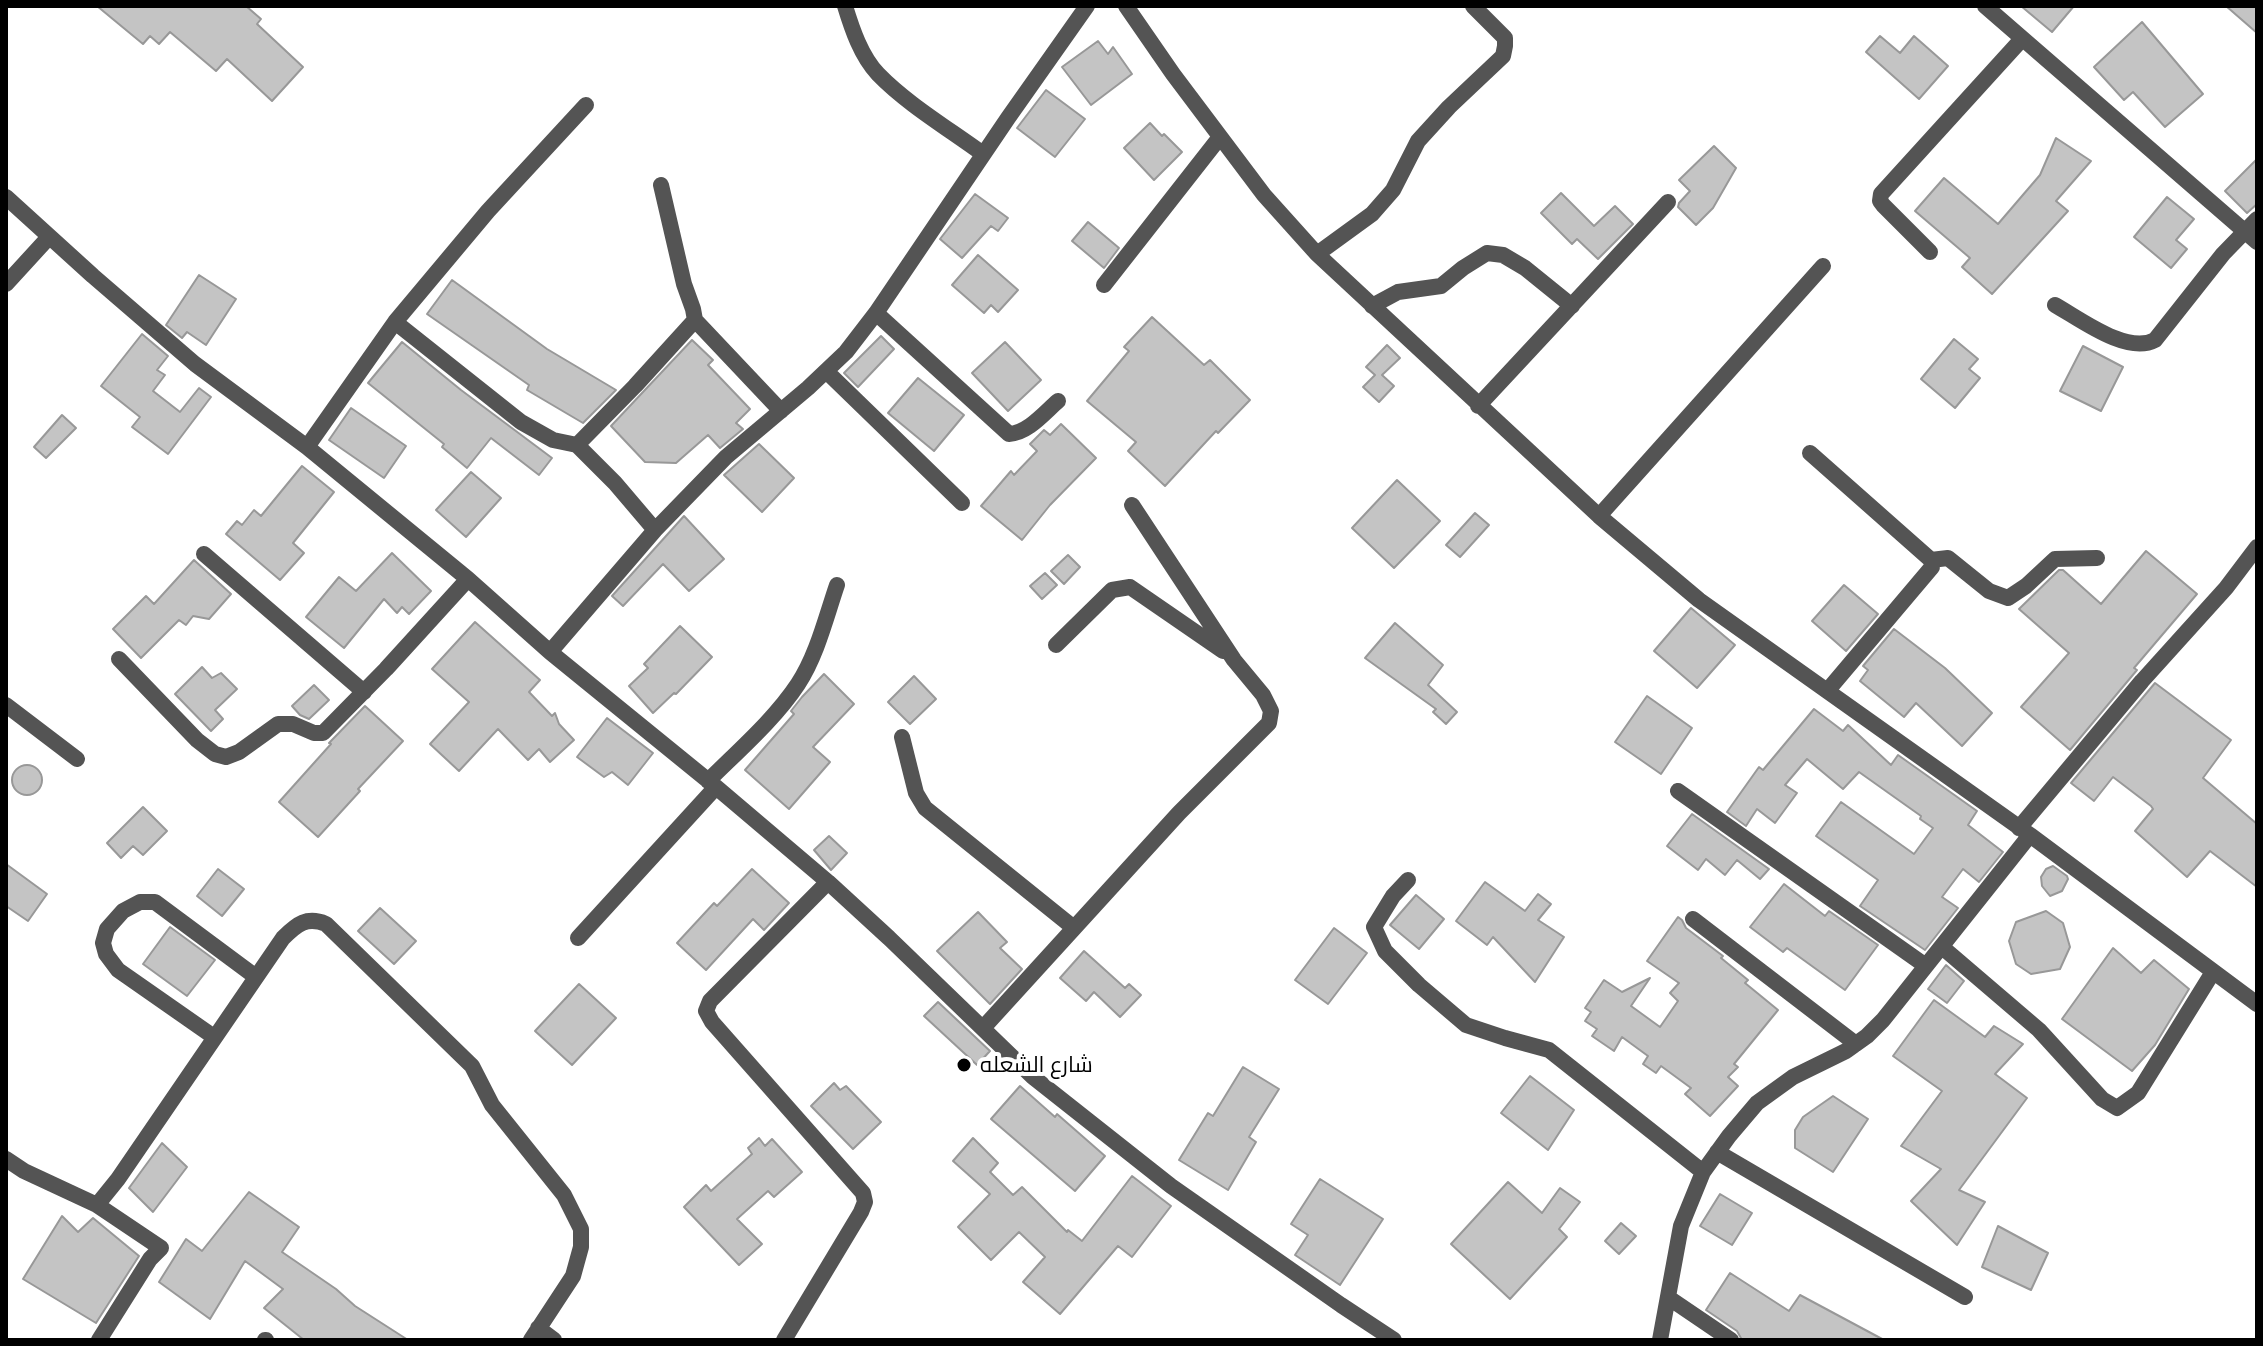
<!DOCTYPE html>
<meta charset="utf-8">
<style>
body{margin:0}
#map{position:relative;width:2263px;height:1346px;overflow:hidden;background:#fff;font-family:Raleway,sans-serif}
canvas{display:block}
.frame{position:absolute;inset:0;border:8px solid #000;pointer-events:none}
</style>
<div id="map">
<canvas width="2263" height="1346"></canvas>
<div class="frame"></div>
</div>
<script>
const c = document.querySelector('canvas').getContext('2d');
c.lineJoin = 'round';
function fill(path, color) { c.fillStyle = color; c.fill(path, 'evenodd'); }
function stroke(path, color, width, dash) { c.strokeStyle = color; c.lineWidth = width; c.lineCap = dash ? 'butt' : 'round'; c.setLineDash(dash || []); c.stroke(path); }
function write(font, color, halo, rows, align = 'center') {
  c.font = font + ' Raleway,Cairo,sans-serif'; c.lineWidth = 8; c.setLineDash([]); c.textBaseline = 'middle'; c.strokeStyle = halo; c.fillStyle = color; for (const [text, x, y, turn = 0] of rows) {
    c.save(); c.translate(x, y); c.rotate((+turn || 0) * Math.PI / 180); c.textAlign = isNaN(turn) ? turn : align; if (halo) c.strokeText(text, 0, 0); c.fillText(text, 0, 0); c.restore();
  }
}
const building = new Path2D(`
 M97,6H246L261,19L257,24L303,67L272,101L227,59L216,71L170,32L159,44L150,36L143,44Z
 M2021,6H2074L2052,32Z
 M2226,6H2257V33Z
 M2142,22L2203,94L2165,127L2133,92L2124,100L2094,67Z
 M1880,36L1900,53L1914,36L1948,66L1919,99L1866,52Z
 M1098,41L1108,54L1113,47L1132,74L1091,105L1062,67Z
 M1046,90L1085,119L1055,157L1017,128Z
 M1150,123L1162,136L1164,134L1182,152L1154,180L1124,148Z
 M2056,138L2091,161L2056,201L2068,211L1992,294L1962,267L1970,258L1915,211L1944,178L1998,224L2040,175Z
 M1714,146L1736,168L1713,208L1696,225L1678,207L1679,203L1690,191L1679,180Z
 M2257,159V204L2247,213L2225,191Z
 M1561,193L1594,226L1615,206L1633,224L1598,259L1577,239L1572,244L1541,213Z
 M975,194L1008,218L998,231L991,226L962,258L940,239Z
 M2167,197L2194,219L2176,240L2187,249L2171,268L2134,237Z
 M1088,222L1119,248L1104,268L1072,241Z
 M978,255L1018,290L998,312L991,305L984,313L952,285Z
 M199,275L236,299L206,345L187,332L182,338L166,325Z
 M452,280L547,349L616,390L583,423L527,390L529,385L427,314Z
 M1152,317L1204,365L1210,360L1250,400L1218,433L1216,431L1165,486L1128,451L1136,442L1087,401L1129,351L1124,347Z
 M142,334L168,356L157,370L165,375L153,391L180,412L199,388L211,397L168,454L132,427L140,417L101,386Z
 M881,336L894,349L858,387L844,373Z
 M1954,339L1978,359L1969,369L1980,378L1955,408L1921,379Z
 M692,340L713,360L708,365L750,409L736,423L743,429L720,448L708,435L676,463L645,462L611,426Z
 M402,342L461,390L552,458L539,475L491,438L467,468L442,447L444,444L368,383Z
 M1005,342L1041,380L1008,411L972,373Z
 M1387,345L1400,358L1382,375L1394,386L1379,402L1363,387L1375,375L1366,367Z
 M2083,346L2123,367L2101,411L2060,391Z
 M918,378L964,415L934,451L888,413Z
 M351,408L406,446L384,478L329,440Z
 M62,415L76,428L46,458L34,447Z
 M1061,424L1096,458L1050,505L1022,540L981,506L1011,471L1014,475L1037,451L1030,444L1044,430L1050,435Z
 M759,444L794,478L762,512L724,475Z
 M302,466L334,492L293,543L304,553L280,580L226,534L237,521L242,525L254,510L261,516Z
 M471,472L501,498L466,537L436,510Z
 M1397,480L1440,521L1394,568L1352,528Z
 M1475,513L1489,525L1460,557L1446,545Z
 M684,516L724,559L689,591L663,564L623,606L612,596Z
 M2146,551L2197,594L2134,668L2137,670L2070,750L2021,707L2069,653L2019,609L2059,570H2063L2101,604Z
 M392,553L431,591L409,614L402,607L397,613L384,599L344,648L306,617L339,577L356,591Z
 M1068,555L1080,567L1064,584L1051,571Z
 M194,560L231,594L209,619L193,616L186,625L179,620L141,658L113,629L146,596L154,604Z
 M1045,573L1057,585L1042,599L1030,586Z
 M1844,585L1878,614L1846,651L1812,621Z
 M1691,608L1735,645L1697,688L1654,651Z
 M475,622L540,680L529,692L552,716L555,713L559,724L574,740L550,762L539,749L528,760L498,729L459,771L430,744L469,702L432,669Z
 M1395,623L1443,665L1428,685L1457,712L1446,724L1433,712L1436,709L1365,658Z
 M680,626L712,657L676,694L674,693L653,713L629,686L648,668L644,664Z
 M1894,629L1945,668L1992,713L1962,746L1916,703L1904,717L1860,681L1868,670L1863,666Z
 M202,667L212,678L221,673L237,689L215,710L223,719L211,731L175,694Z
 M824,674L854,704L813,747L830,762L789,809L745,770L794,714L791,711L802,697Z
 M914,676L936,699L910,724L888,702Z
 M2155,683L2231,740L2203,778L2257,824V887L2210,851L2187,877L2135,831L2153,809L2151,806L2113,777L2094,801L2071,783Z
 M314,685L329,700L309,719L300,715L292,706Z
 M1647,696L1692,728L1661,774L1615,742Z
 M365,706L403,741L358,789L360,791L318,837L279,802L331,744L329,743Z
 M1814,709L1843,731L1848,725L1891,765L1898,755L1977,811L1968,825L2003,852L1979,882L1963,869L1942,897L1958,908L1925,950L1860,906L1878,880L1816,836L1841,802L1914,854L1933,828L1920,819L1921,816L1859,772L1843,789L1807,759L1785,785L1797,793L1775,823L1757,809L1746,826L1727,812L1759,767L1763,770Z
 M607,718L653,753L628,785L612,772L604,777L577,757Z
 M12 780a15 15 0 1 1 30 0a15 15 0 1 1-30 0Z
 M143,807L167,831L143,855L133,846L121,858L107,843Z
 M1692,814L1769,869L1760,879L1737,860L1725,875L1706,859L1698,870L1667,846Z
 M829,836L847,853L831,870L814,850Z
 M6,864L47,894L28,921L6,906Z
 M2053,866L2067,876L2068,879L2062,891L2050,896L2042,886L2041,877L2046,869Z
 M218,869L244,889L222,916L197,896Z
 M752,869L789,903L764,930L753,919L706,970L677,943L714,903L717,906Z
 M1485,882L1525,911L1538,894L1551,904L1538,920L1564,937L1535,982L1493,937L1487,945L1456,921Z
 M1784,884L1825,916L1829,911L1878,945L1845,990L1787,948L1783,952L1750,927Z
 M1416,895L1444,919L1419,949L1390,925Z
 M380,908L416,941L394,964L358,931Z
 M2046,911L2063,923L2070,947L2060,969L2031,974L2016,964L2009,941L2016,922Z
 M978,912L1007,942L1000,948L1022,969L990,1004L937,951Z
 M1678,917L1682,920L1686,928L1723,956L1721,958L1748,980L1745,983L1778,1010L1734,1064L1738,1067L1728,1077L1738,1086L1710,1116L1685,1094L1691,1088L1661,1066L1656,1073L1643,1064L1648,1056L1622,1037L1614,1051L1592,1036L1597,1029L1585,1021L1591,1012L1585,1008L1604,980L1622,992L1650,978L1631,1006L1660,1027L1678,1001L1670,993L1679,983L1647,961Z
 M170,927L215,960L187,996L143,964Z
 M1334,928L1367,953L1328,1004L1295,980Z
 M2113,948L2141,973L2154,960L2189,989L2155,1045L2132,1071L2062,1019Z
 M1084,951L1125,988L1129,984L1141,995L1120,1017L1094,992L1086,1001L1060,978Z
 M1946,965L1964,981L1947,1003L1928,989Z
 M579,984L616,1018L572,1065L535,1031Z
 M1934,1000L1985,1037L1994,1026L2023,1044L1995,1074L2027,1098L1959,1190L1985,1202L1957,1245L1911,1201L1941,1169L1901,1146L1942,1091L1893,1056Z
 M938,1002L990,1051L977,1065L924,1016Z
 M1243,1067L1279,1089L1249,1137L1256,1142L1228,1190L1179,1160L1208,1113L1213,1116Z
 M1530,1076L1574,1110L1548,1150L1501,1113Z
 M834,1083L840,1090L846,1086L881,1122L853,1149L811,1106Z
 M1020,1086L1055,1117L1057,1114L1105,1156L1075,1191L991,1119Z
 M1833,1096L1868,1119L1833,1172L1795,1148V1130L1803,1117Z
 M759,1138L765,1146L772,1139L802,1172L774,1197L768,1191L737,1219L762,1244L739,1265L684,1207L706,1185L711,1191L752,1154L748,1148Z
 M973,1138L998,1163L990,1172L1013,1195L1022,1187L1067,1232L1068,1230L1082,1241L1132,1176L1171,1206L1132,1257L1118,1246L1060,1314L1023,1282L1045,1257L1019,1232L991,1260L958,1227L990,1194L953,1161Z
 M162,1143L187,1167L153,1212L129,1188Z
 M1320,1179L1383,1219L1340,1285L1295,1255L1308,1235L1291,1224Z
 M1508,1182L1542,1213L1560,1188L1580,1202L1559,1229L1567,1237L1510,1299L1451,1244Z
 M249,1192L299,1227L282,1252L336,1289L355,1306L408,1340H304L264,1308L283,1289L245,1261L210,1319L159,1282L186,1239L202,1251Z
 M1720,1194L1752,1213L1732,1245L1700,1226Z
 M62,1216L78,1232L93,1218L139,1256L96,1323L23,1279Z
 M1621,1223L1636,1236L1619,1254L1605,1241Z
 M1998,1226L2048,1253L2031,1290L1982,1267Z
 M1730,1273L1789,1311L1800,1295L1884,1340H1742L1737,1331L1706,1310Z`);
fill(building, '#c4c4c4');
stroke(building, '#989898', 2);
stroke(new Path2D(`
 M845,6C852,29 861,56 878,74C907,104 949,129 983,154
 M1126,6L1173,74L1264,195L1317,254L1599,516L1699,600L2030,835L2257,1004
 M1985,6L2257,242
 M6,197L93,276L195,364L307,447L468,579L550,652L716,787L828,882L889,938L1033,1077L1171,1186L1341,1305L1394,1340
 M1930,252L1883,205L1880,201L1881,194L2022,39
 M1317,254L1372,214L1393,190L1418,141L1449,107L1503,56L1505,46V38L1473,6
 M6,284L49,237
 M1104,285L1220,137
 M2055,305C2080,319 2127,355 2155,340L2223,254L2257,219
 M1372,306L1398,292L1441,286L1463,268L1487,253L1503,255L1525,268L1572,306
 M876,313L1009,434C1028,433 1044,413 1058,401
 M695,320L781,411
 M395,322L521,422L553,440L577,445L615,483L655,530
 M826,371L962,503
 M1478,406L1668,202
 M577,445L635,386L695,320L693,309L684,284L661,185
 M307,447L395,322L488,211L586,105
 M1810,453L1931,560L1932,567L1828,690
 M1599,516L1823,266
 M204,554L364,692
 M1931,560L1948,558L1989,591L2008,598L2026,586L2055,559L2097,558
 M1056,645L1112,590L1130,587L1223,651
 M550,652L655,530L726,457L808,388L846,352L876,313L1008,118L1087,6
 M119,659L197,740L215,754L226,757L239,752L278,724H293L314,733H323L386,669L468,579
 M6,705L77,759
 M902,737L916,793L925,808L1074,928
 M708,781C738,751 775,719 798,684C817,655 826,617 837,585
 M1678,791L1926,966
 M2019,828L2142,681L2226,588L2257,547
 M1408,880L1393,896L1374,927L1385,951L1419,985L1466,1025L1505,1038L1549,1050L1703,1172
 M1693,919L1856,1044
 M578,938L716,787
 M1942,947L2039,1030L2102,1099L2117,1108L2138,1093L2213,972
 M983,1028L1179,813L1269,723L1271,711L1263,695L1234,660L1132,505
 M214,1037L118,970L106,954L103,943L107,929L123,911L140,902H155L256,977
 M1717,1152L1965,1297
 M6,1159L24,1171L97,1205
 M1669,1298L1731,1340
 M538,1328L554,1340
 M99,1340L150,1259L161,1248L97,1205L118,1179L283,938C297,924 307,916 326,924L472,1066L492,1105L564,1195L581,1229V1247L573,1276L531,1340
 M265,1340H266
 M784,1340L861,1212L865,1202L863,1193L712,1022L706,1011L710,1001L828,882
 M1660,1340L1681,1226L1703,1172L1729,1136L1757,1103L1793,1077L1846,1051L1867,1036L1883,1020L2030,835`), '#545454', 16);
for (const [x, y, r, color] of [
 [964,1065,8,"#000"]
]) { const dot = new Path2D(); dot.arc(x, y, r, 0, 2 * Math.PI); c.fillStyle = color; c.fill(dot); stroke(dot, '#fff', 3); }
write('22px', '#000', '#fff', [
 ["شارع الشعله",980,1065]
], 'left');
</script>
